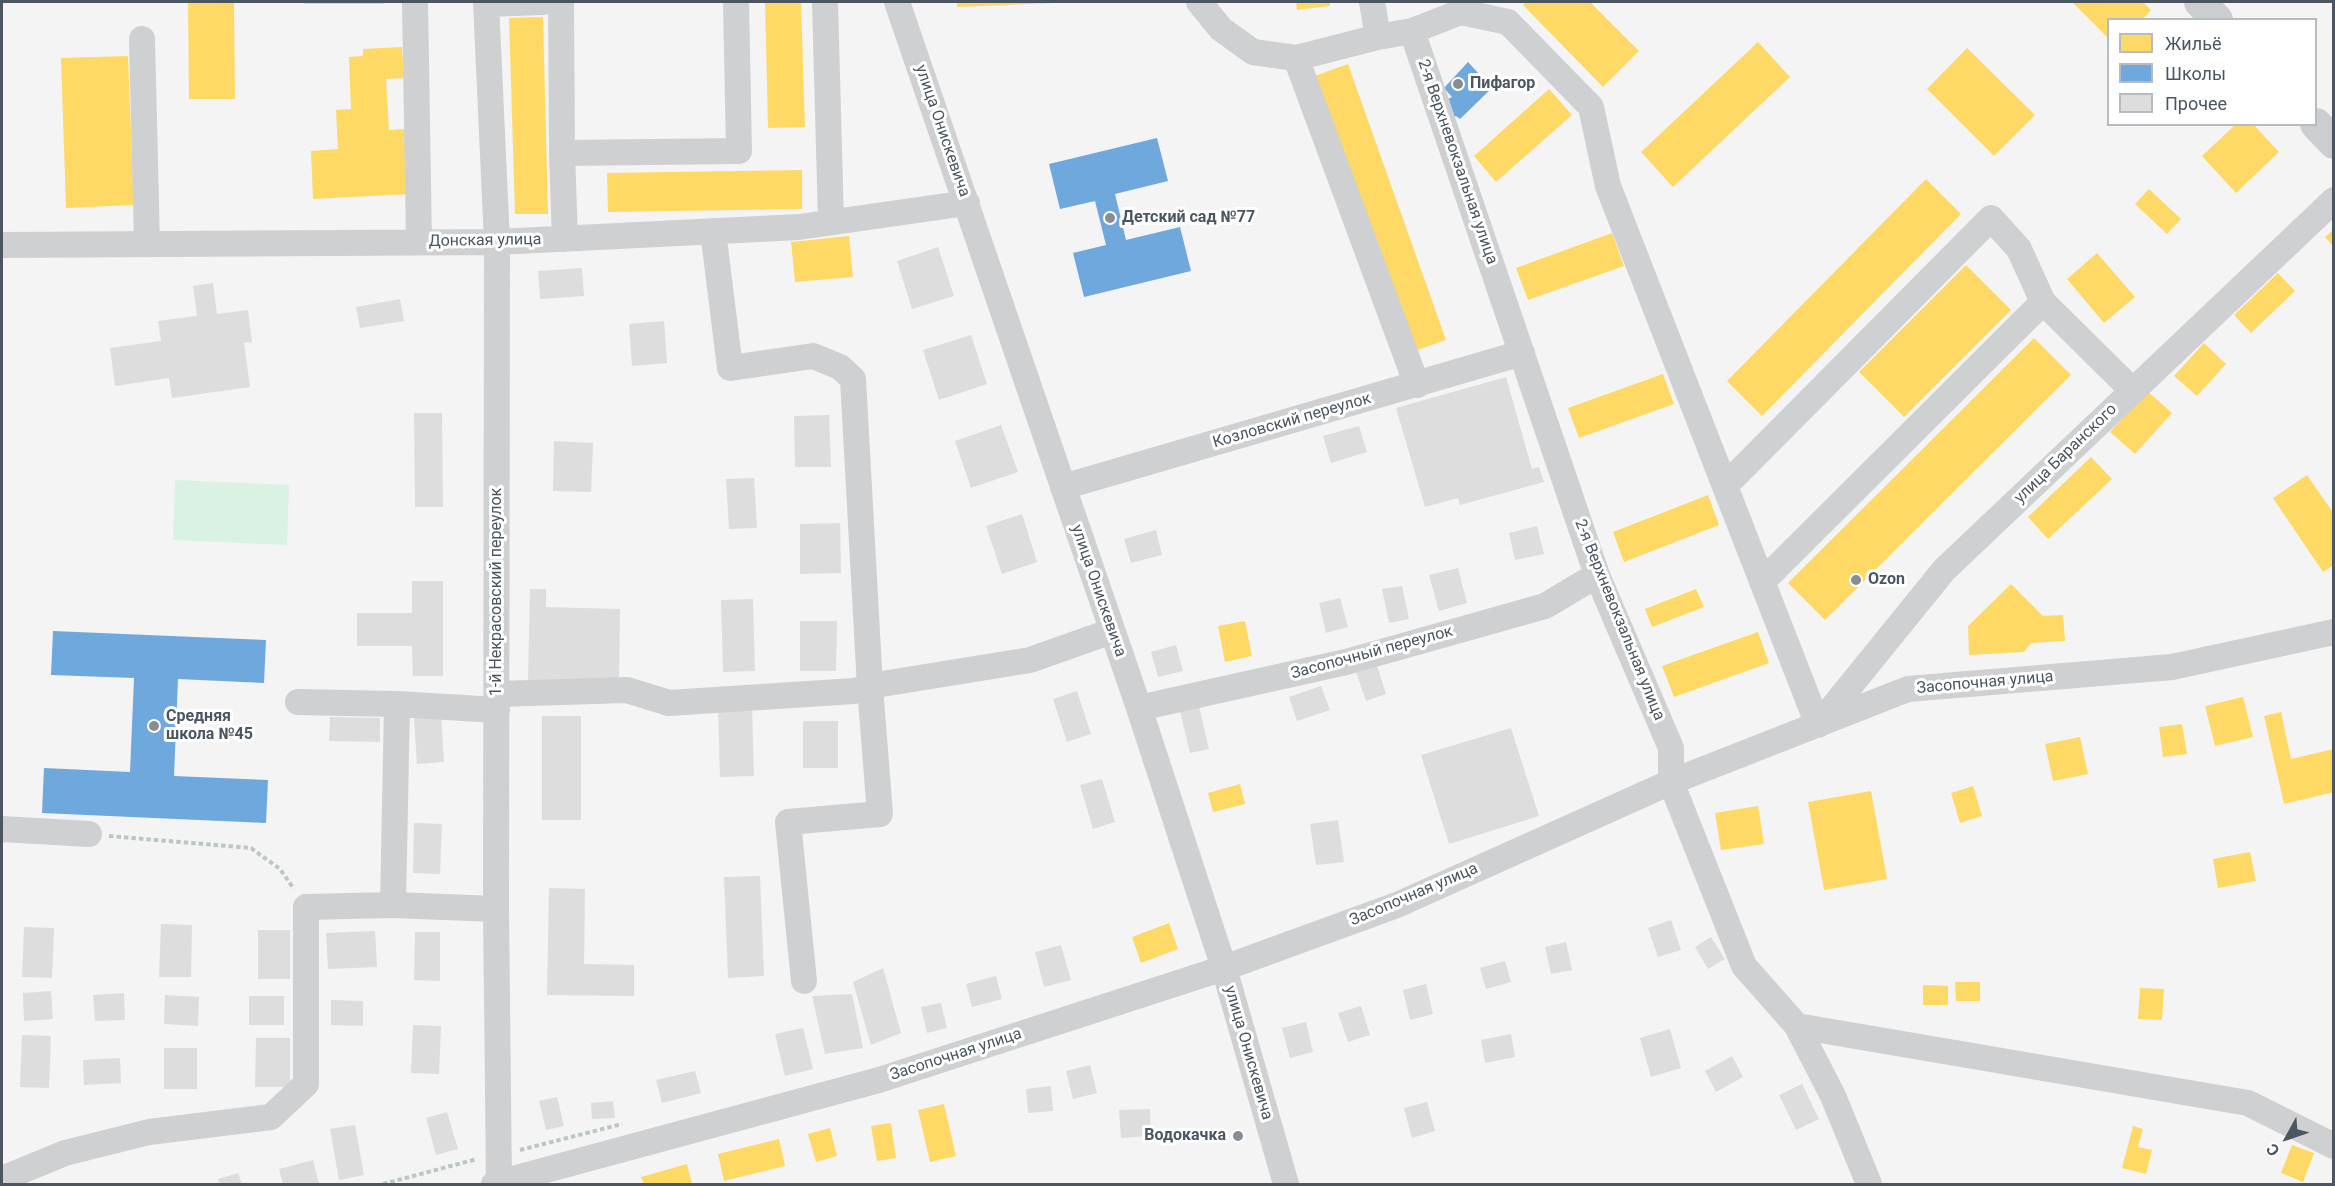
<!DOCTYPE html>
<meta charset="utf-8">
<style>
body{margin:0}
#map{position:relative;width:2335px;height:1186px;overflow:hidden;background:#f4f4f4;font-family:Roboto,sans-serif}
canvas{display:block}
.frame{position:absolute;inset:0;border:3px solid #4a5661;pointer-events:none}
.legend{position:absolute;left:2107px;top:18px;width:210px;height:108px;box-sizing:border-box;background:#fff;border:2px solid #b7bbc0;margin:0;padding:8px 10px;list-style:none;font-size:18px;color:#4a5661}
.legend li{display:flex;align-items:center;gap:12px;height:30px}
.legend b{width:30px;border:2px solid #b7bbc0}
.north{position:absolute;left:2257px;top:1108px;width:60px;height:60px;-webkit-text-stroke:4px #fff;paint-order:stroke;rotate:230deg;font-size:16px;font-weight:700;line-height:24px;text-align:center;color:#4a5661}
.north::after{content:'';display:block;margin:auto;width:21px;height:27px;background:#4a5661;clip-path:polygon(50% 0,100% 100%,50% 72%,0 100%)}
</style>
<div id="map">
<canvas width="2335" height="1186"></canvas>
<div class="frame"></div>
<ul class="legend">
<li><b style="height:16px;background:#ffd966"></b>Жильё</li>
<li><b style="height:16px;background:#6fa8dc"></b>Школы</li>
<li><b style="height:16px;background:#ddddde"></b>Прочее</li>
</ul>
<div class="north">С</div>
</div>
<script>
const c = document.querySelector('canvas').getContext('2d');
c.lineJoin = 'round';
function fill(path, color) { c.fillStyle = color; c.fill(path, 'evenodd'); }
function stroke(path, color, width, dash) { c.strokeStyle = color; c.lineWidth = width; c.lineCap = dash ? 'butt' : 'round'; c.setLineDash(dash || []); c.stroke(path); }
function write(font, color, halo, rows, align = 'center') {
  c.font = font + ' Roboto,sans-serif'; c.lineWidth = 6; c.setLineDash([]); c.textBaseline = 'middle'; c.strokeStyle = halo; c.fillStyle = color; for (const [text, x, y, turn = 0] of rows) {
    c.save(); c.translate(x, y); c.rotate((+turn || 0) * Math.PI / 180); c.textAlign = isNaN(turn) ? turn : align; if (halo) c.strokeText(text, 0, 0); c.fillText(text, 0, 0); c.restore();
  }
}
fill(new Path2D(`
 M175,480L289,485L287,545L173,540Z`), '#d9f2e3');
fill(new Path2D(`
 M188,2H234L235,99H189Z
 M304,2H384V4H304Z
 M765,2H801L805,127L768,128Z
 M957,2H1055V3L957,7Z
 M1296,2H1330V6L1297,10Z
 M1526,2H1590L1639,51L1603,87L1523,5Z
 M2072,2H2143L2151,10L2142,20H2108V38Z
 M543,17L548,214H515L509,18Z
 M1758,42L1790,77L1673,187L1641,152Z
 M402,47L404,78L386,79L389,130L406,129L410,194L313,199L311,151L338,149L336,110L351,109L349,57L363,56V49Z
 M1967,48L2035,115L1994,156L1927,89Z
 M128,56L134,205L66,208L61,58Z
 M1348,64L1446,340L1412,352L1312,77Z
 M1549,89L1572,115L1496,182L1474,156Z
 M2236,124H2253L2279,152L2236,193L2202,156Z
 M802,170V209L608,212L607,173Z
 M1926,179L1961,214L1762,416L1727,381Z
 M2149,189L2181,219L2167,234L2135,204Z
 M2334,229V247L2325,237Z
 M1612,233L1624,266L1528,300L1516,268Z
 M849,236L853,277L795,282L791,242Z
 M2097,253L2135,297L2104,323L2067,279Z
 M1966,265L2011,310L1904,417L1859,372Z
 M2278,273L2295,291L2251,333L2234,315Z
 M2034,338L2071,375L1825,620L1788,583Z
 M2204,343L2226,364L2197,396L2174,376Z
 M1663,374L1674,404L1579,438L1568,408Z
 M2147,391L2172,413L2135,454L2110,432Z
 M2091,457L2112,479L2048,539L2028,517Z
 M2307,475L2334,514V565L2323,572L2273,498Z
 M1708,495L1719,525L1624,562L1613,532Z
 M2011,584L2043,616L2063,615L2065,641L2031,643L2024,652L1969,655L1968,626Z
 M1696,589L1704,607L1652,627L1645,609Z
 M1245,621L1252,656L1225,662L1218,626Z
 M1758,632L1769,663L1674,697L1662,666Z
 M2243,697L2253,737L2215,746L2205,706Z
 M2281,712L2291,759L2334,749V792L2284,804L2264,716Z
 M2182,724L2187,754L2163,757L2159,727Z
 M2080,737L2088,774L2053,781L2045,744Z
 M1240,784L1245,804L1213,812L1208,793Z
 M1973,786L1982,816L1960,823L1951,793Z
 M1871,791L1887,879L1824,890L1808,802Z
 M1758,806L1764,844L1721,850L1715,813Z
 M2250,852L2256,881L2218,888L2213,859Z
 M1169,923L1178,949L1141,963L1132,937Z
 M1955,982H1980V1001H1956Z
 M1923,985L1948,986V1005H1923Z
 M2140,988L2164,989L2162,1020L2138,1019Z
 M944,1104L956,1156L930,1162L918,1110Z
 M891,1123L896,1158L877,1161L871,1126Z
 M2133,1126L2143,1129L2138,1147L2152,1150L2146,1174L2122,1168Z
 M830,1128L837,1156L816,1162L808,1134Z
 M779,1139L785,1166L724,1181L718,1154Z
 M2292,1145L2314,1153L2303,1182L2281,1173Z
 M687,1164L692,1184H644L641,1177Z`), '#ffd966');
fill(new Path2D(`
 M1468,62L1492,88L1460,119L1456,116L1452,118L1448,99L1452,97L1444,88Z
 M1157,138L1168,181L1115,194L1126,240L1180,227L1191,271L1084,297L1073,253L1106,245L1095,201L1060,209L1049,164Z
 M53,631L266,640L264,683L178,679L174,776L268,780L266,823L42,813L44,768L130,772L134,678L51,675Z`), '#6fa8dc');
fill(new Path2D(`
 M938,247L954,296L912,309L897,261Z
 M582,268L584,296L540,299L538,271Z
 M213,283L217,314L248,310L252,342L244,343L250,387L172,398L169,378L115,386L110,348L161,341L158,321L197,316L193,286Z
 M400,299L404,321L360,328L356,307Z
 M664,321L667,363L632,366L629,324Z
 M971,335L987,384L939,400L923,350Z
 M1506,377L1532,469L1539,467L1544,482L1460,505L1458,498L1425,507L1396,408Z
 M414,413H442L443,507H415Z
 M829,415L831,467H795L794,416Z
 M1001,425L1018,472L971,488L955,441Z
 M1359,426L1367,452L1331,463L1323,436Z
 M554,441L593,443L591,492L553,491Z
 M754,478L757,528L729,529L726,479Z
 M1022,514L1037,562L1002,574L986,526Z
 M840,523L841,573L800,574V524Z
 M1537,526L1544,554L1515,560L1509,533Z
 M1156,530L1162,555L1131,563L1124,539Z
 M1458,568L1467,603L1439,611L1429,575Z
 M412,581H443V676H413L412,646H357V613H412Z
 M1402,586L1409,619L1389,623L1382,589Z
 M530,589H546V607L620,609L619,684L528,683Z
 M1340,598L1348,627L1326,633L1319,603Z
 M753,599L755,671L723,672L721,600Z
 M800,621H837L836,671H800Z
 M1176,645L1183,671L1158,677L1151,652Z
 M1377,665L1386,694L1366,701L1356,672Z
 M1321,686L1330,710L1297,721L1289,697Z
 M1077,691L1091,734L1067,742L1053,699Z
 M1198,702L1209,749L1190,753L1179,707Z
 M752,706L754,776L720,777L718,707Z
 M441,716L444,762L417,764L414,718Z
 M542,716H581V820H542Z
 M330,717L380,718V742L329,741Z
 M803,721H838V768H803Z
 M1511,728L1539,816L1449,844L1421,755Z
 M1102,779L1115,822L1093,829L1080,785Z
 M1338,820L1344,862L1316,865L1310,824Z
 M414,823L442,824L440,874L413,873Z
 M760,876L764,976L728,978L724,877Z
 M549,888L585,889L584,964L634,965V996L547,995Z
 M1671,920L1681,950L1658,957L1648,928Z
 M161,924L192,925L191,977H159Z
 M24,927L54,928L52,978L22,977Z
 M258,930H290V979H258Z
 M375,931L377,967L328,969L326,933Z
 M415,932H440V981L414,980Z
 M1711,937L1725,959L1708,969L1695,947Z
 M1566,942L1572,970L1551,974L1545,947Z
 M1061,945L1071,980L1044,987L1035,952Z
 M1505,961L1511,982L1486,989L1480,968Z
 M883,968L901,1033L871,1045L853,982Z
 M996,976L1002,999L972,1007L966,984Z
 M1426,984L1433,1014L1410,1020L1403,990Z
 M51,991L53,1019L24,1021L23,993Z
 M124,993L125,1020L95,1021L93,995Z
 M852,994L863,1048L825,1054L812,996Z
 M165,995L199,997L198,1026L164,1024Z
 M249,996H284V1025H249Z
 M331,1000L363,1001V1026L331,1025Z
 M941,1003L947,1028L927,1033L921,1007Z
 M1361,1006L1370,1035L1348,1042L1338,1013Z
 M1306,1022L1313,1052L1290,1058L1282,1028Z
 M413,1025L441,1026L439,1074L411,1073Z
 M803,1028L813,1069L785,1076L775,1034Z
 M1670,1029L1681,1068L1651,1077L1640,1038Z
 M1511,1034L1515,1057L1485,1063L1481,1040Z
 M22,1035L51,1036L49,1088L20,1087Z
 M256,1038H290V1087H255Z
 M164,1048H197V1089H164Z
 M1732,1056L1743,1077L1716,1092L1705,1071Z
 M120,1058L121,1083L84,1085L83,1060Z
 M1090,1065L1097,1093L1073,1099L1066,1071Z
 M695,1071L701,1093L662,1103L656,1080Z
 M1802,1084L1819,1119L1796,1130L1779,1095Z
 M1051,1086L1053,1111L1028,1113L1026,1089Z
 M557,1097L564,1126L546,1130L539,1101Z
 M613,1101L615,1118L592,1119L591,1103Z
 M1427,1102L1435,1131L1412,1138L1404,1108Z
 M1150,1109L1151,1136L1121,1138L1119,1110Z
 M447,1112L458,1149L436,1155L426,1118Z
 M355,1125L364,1175L339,1180L330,1129Z
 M313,1160L319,1184H283L279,1169Z
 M238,1173L242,1184H220L218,1179Z`), '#ddddde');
stroke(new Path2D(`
 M109,836L251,848L280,869L294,889
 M520,1150L622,1124
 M383,1184L477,1159`), '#bcc7c4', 4, [4.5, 3]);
stroke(new Path2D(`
 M415,2L419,242
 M486,2L497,242L496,909L499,1183
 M561,2L562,153
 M825,2L831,222
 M897,2L1139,708L1224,968L1286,1184
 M1199,2L1221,29L1253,52L1296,58L1378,37L1412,31L1461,12L1508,22L1591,107L1608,186L1818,725
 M1372,2L1378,37
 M486,4L543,2
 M1412,31L1597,575L1671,748V782L1744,966L1797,1026L1833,1096L1869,1184
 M142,39L147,244
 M1296,58L1417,385
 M713,231L730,368L813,356L840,367L853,379L870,687L880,814L788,822L804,981
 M565,239L562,153L739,151L736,2
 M2,245L497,242L799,227L967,203
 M1725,486L1991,218L2019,249L2043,302L2133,391
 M1063,487L1522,353
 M1762,582L2043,302
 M497,694L627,690L669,703L854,691L876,685L1030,660L1112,631
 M298,702L397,704L497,710
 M1139,708L1346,662L1545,606L1597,575
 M1820,723L1944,570L2334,200
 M2,829L89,834
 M393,905L496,909
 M1797,1026L2248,1103L2334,1146
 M2,1179L65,1153L149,1132L271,1117L306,1084V907L393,905L397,704
 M494,1184L879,1080L1224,968L1397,905L1671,782L1908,689L2172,667L2334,632`), '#ced0d2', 26);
stroke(new Path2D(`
 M2200,2L2217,20
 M2316,124L2334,143`), '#caced1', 32);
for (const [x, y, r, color] of [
 [1458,84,6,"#868d94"],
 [1110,218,6,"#868d94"],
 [1856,580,6,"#868d94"],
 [154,726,6,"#868d94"],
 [1238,1136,6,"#868d94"]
]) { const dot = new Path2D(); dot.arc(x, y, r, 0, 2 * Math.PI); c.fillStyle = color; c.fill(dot); stroke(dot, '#fff', 2); }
write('bold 16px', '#4a5661', '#fff', [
 ["Пифагор",1470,84],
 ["Детский сад №77",1122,218],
 ["Ozon",1868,580],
 ["Средняя",166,717],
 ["школа №45",166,735],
 ["Водокачка",1226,1136,"right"]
], 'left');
write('16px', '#4a5661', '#fff', [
 ["улица Онискевича",942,131,71],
 ["2-я Верхневокзальная улица",1457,162,71],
 ["Донская улица",485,241,-1],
 ["Козловский переулок",1292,421,-16],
 ["улица Баранского",2066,454,-44],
 ["улица Онискевича",1098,591,71],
 ["1-й Некрасовский переулок",497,592,-90],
 ["2-я Верхневокзальная улица",1619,620,68],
 ["Засопочный переулок",1372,653,-15],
 ["Засопочная улица",1985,683,-5],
 ["Засопочная улица",1414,895,-23],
 ["улица Онискевича",1248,1053,74],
 ["Засопочная улица",956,1055,-18]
]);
</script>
